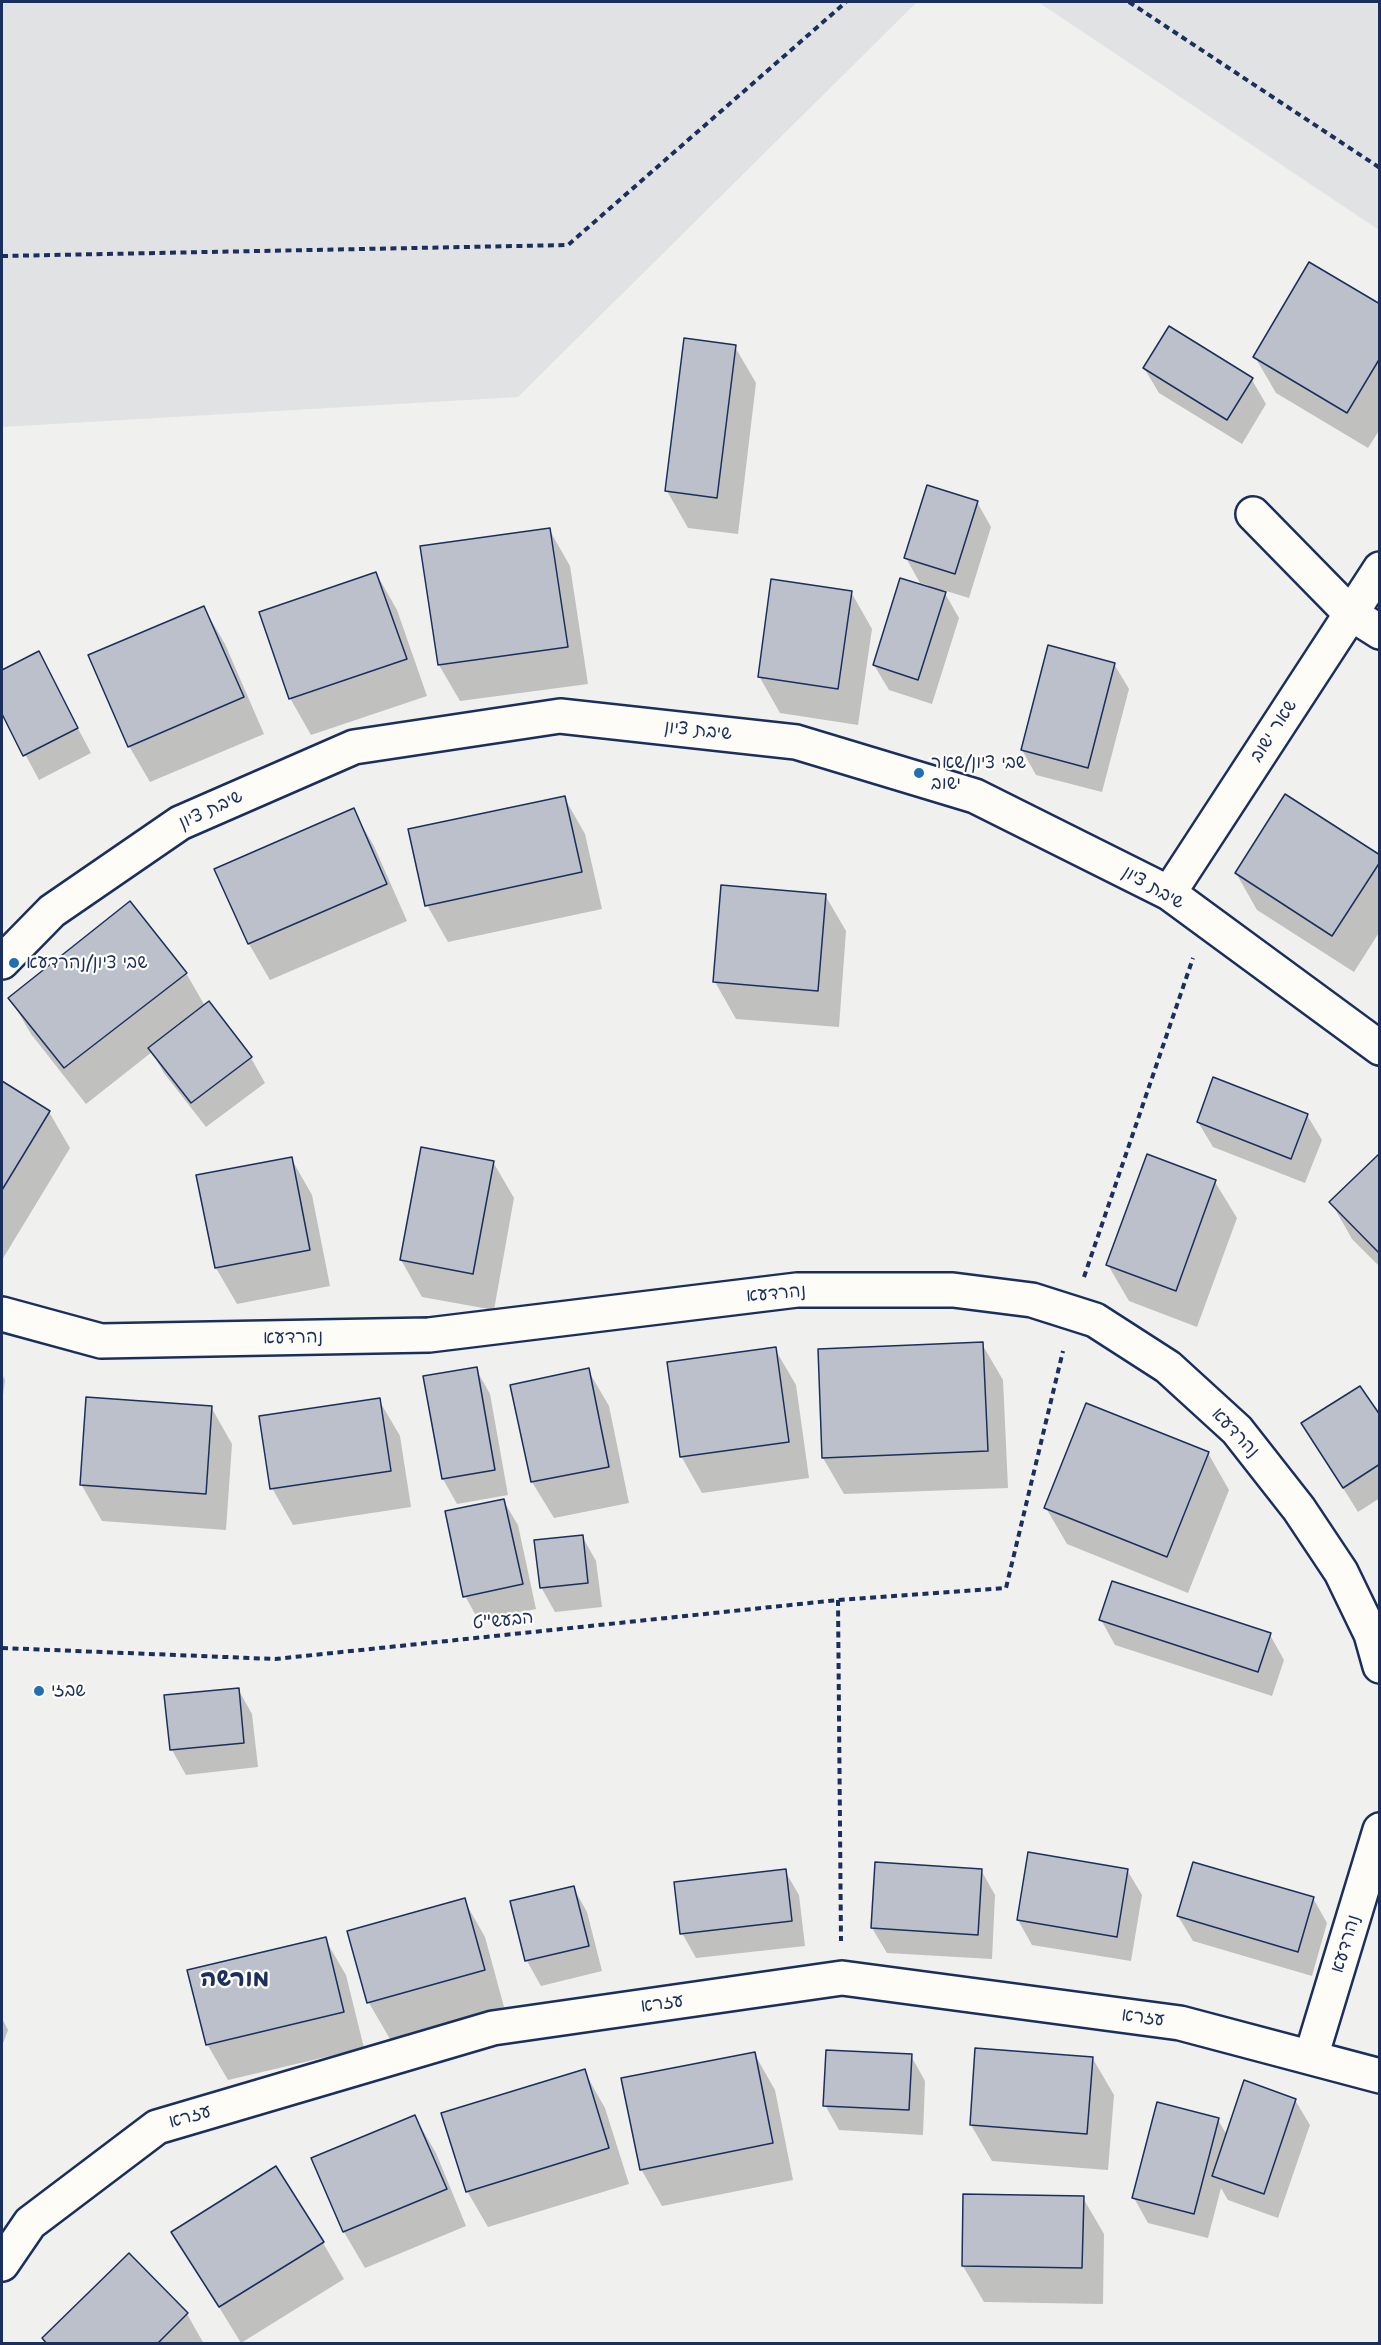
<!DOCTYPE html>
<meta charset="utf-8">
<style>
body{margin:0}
#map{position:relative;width:1381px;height:2345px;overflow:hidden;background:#f0f0ee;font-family:"Shantell Sans",sans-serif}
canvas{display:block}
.frame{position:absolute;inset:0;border:3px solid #1b2f5e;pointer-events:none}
</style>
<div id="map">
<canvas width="1381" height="2345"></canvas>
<div class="frame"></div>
</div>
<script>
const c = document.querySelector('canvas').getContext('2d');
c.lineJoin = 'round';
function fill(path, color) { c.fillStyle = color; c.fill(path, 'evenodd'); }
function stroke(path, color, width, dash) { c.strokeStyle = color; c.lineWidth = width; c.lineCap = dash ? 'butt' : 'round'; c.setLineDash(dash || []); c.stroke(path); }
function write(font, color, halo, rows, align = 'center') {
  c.font = font + ' "Shantell Sans","Playpen Sans Hebrew",sans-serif'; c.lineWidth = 4.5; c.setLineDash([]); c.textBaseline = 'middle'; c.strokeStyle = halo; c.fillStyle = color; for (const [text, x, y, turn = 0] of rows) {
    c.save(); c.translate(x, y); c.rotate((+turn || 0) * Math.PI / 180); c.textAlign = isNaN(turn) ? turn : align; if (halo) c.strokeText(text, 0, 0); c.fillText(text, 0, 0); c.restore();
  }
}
fill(new Path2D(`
 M2,2H917L518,397L2,427Z
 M1038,2H1379V230Z`), '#e0e2e3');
fill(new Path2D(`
 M1380,305V429L1368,448L1276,393L1255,357Z
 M735,347L756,383L738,534L688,528L667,491Z
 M1144,368L1252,380L1266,404L1242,444L1159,393Z
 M977,502L991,527L969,598L943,590L959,618L932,704L889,690L874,665L928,585L920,583L906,558Z
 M549,529L570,566L588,684L460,701L439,665L422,547Z
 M376,573L397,610L427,696L311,735L290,698Z
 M851,592L872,629L858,725L780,713L759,676Z
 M204,608L225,644L264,734L150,782L129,746Z
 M38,653L91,753L39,780L2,711V671Z
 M1114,664L1129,689L1102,792L1036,775L1022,750Z
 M564,797L585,834L602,909L448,942L427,905Z
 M353,810L374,846L407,921L270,980L249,944L216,869Z
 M1380,857V931L1354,972L1257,910L1236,873Z
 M825,895L846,931L839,1027L736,1019L715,982Z
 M186,973L205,1006L251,1058L265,1083L206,1127L164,1073L152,1052L86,1104L31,1034L10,998Z
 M2,1083L49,1112L70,1148L2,1260Z
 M1307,1115L1322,1140L1305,1183L1213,1147L1198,1122Z
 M1148,1156L1215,1182L1237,1218L1197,1327L1129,1301L1108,1265Z
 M1380,1156V1267L1352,1239L1331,1202Z
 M291,1158L312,1195L330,1286L237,1304L216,1268Z
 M493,1162L514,1198L494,1310L422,1297L401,1260Z
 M982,1344L1003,1380L1008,1488L844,1494L823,1458Z
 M775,1349L796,1385L809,1478L702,1493L681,1456Z
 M476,1369L490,1394L508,1495L457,1504L443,1479Z
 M588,1370L609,1406L629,1503L554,1518L532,1482L512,1386Z
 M2,1374L5,1380L2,1402Z
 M379,1400L400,1436L411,1507L293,1525L272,1488Z
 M211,1407L232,1444L226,1530L102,1521L81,1484Z
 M1380,1418V1498L1358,1512L1303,1424Z
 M1208,1453L1229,1490L1188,1593L1067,1544L1046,1508Z
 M503,1500L518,1525L536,1609L479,1621L465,1596Z
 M582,1536L596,1561L602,1607L555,1612L541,1587Z
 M1101,1620L1270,1635L1284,1660L1272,1696L1115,1645Z
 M238,1689L252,1714L258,1767L186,1775L172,1750L166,1696Z
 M981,1870L995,1895L992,1959L887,1953L872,1928Z
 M1127,1870L1142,1895L1131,1961L1032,1945L1018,1920Z
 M785,1871L799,1895L805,1946L696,1958L682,1933Z
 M573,1887L587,1912L602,1971L541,1986L527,1961L512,1902Z
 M1313,1898L1327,1923L1312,1976L1193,1941L1178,1916Z
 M464,1900L485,1937L504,2007L390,2039L369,2003L348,1932Z
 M325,1939L346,1975L364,2048L228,2080L207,2044Z
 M2,2018L8,2030L2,2046Z
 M754,2053L775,2090L793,2180L662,2206L641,2169Z
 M911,2056L925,2081L923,2135L839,2130L825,2105Z
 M1093,2059L1114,2095L1108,2170L992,2161L971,2125Z
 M584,2071L605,2108L629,2184L488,2227L467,2191Z
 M1295,2100L1310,2125L1278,2218L1228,2200L1221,2188L1208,2238L1148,2223L1134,2198L1218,2120L1227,2135Z
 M415,2117L436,2153L466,2226L365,2268L344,2232L313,2159Z
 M1083,2198L1104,2234L1103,2304L984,2302L963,2266Z
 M173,2232L323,2243L344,2279L241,2343Z
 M187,2314L204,2344H47Z`), '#0003');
const building = new Path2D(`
 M1309,262L1380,304V358L1347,413L1253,357Z
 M1169,326L1253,378L1227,420L1143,368Z
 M684,338L736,345L717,498L665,491Z
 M927,485L978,501L955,574L904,558Z
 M550,528L568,647L438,665L420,546Z
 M376,572L407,659L289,699L259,612Z
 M900,578L946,592L918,680L873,665Z
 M771,579L852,591L838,689L758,677Z
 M204,606L244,697L128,747L88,655Z
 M1048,645L1115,663L1088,768L1021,750Z
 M39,651L78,728L23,756L2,714V670Z
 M1285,794L1380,855V862L1332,936L1235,873Z
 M565,796L582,872L425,906L408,829Z
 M354,808L387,884L248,944L214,869Z
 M721,885L826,894L818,991L713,982Z
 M130,901L187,973L64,1068L8,998Z
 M209,1001L252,1057L191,1103L148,1048Z
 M1213,1077L1308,1114L1291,1159L1197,1122Z
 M2,1081L50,1111L2,1190Z
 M421,1147L494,1161L473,1274L400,1260Z
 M1380,1153V1254L1329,1202Z
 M1147,1154L1216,1180L1176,1291L1106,1265Z
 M292,1157L310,1250L215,1268L196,1175Z
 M983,1342L988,1451L822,1458L818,1349Z
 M776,1347L789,1442L680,1457L667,1362Z
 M477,1367L495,1470L442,1479L423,1376Z
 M589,1368L609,1467L531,1482L510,1385Z
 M1360,1386L1380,1415V1464L1343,1488L1301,1423Z
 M86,1397L212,1406L206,1494L80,1485Z
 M380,1398L391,1471L270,1489L259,1416Z
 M1086,1403L1209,1452L1167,1557L1044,1508Z
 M504,1499L523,1584L463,1597L445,1511Z
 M583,1535L588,1583L540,1588L534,1540Z
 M1112,1581L1271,1633L1258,1672L1099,1620Z
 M239,1688L244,1743L170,1750L164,1695Z
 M1028,1852L1128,1869L1117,1937L1017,1920Z
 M875,1862L982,1869L978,1935L871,1928Z
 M1193,1862L1314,1897L1298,1952L1177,1916Z
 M786,1869L792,1921L680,1934L674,1882Z
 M574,1886L589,1946L525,1961L510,1901Z
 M465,1898L485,1970L367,2003L347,1931Z
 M326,1937L344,2012L206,2045L187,1970Z
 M975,2048L1093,2057L1087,2134L970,2125Z
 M826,2050L912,2054L909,2110L823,2106Z
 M755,2052L773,2143L640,2170L621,2078Z
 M585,2069L609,2148L466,2192L441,2113Z
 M1244,2080L1296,2099L1264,2194L1212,2176Z
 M1157,2102L1219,2118L1194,2214L1132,2198Z
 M415,2115L447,2189L343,2232L311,2158Z
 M276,2166L324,2242L219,2307L171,2232Z
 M963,2194L1084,2196L1082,2268L962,2266Z
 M129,2253L188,2313L157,2344H47L42,2338Z`);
fill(building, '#bbc0ca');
stroke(building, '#1b2f5e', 1.5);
const minor = new Path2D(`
 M1253,514L1350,613L1380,632
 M1169,893L1380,569
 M2,962L52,911L180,823L354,747L560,716L796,742L975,796L1169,893L1380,1048
 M2,1314L101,1341L429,1335L797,1290H953L1032,1300L1095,1320L1168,1367L1237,1430L1299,1509L1341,1572L1371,1634L1380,1666
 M1311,2057L1380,1830
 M2,2264L30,2223L157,2127L493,2028L842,1978L1180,2023L1380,2076`);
stroke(minor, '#1b2f5e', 38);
stroke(new Path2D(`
 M1129,2L1380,168
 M2,256L568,245L846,2
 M1084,1277L1193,958
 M838,1600L841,1941
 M2,1648L275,1659L838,1600L1006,1588L1063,1351`), '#1b2f5e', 4, [6, 4.5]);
stroke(minor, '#fdfcf7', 33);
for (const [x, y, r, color] of [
 [919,773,6,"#1f6fb2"],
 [14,963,6,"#1f6fb2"],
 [39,1691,6,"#1f6fb2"]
]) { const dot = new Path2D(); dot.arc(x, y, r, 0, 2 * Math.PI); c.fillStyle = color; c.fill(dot); stroke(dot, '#fdfcf7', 2); }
write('18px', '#1b2f5e', '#fdfcf7', [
 ["שיבת ציון",698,731,6],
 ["שאר ישוב",1274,731,-57],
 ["שיבת ציון",211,810,-25],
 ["שיבת ציון",1153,888,30],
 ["נהרדעא",776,1294,-5],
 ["נהרדעא",293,1338,-1],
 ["נהרדעא",1235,1433,47],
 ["הבעש\"ט",503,1621,-6],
 ["נהרדעא",1346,1944,-73],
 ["עזרא",662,2004,-8],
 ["עזרא",1143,2018,7],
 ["עזרא",190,2117,-16]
]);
write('18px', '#1b2f5e', '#fdfcf7', [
 ["שבי ציון/שאר",931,763],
 ["ישוב",931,784],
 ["שבי ציון/נהרדעא",26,963],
 ["שבזי",51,1691]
], 'left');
write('bold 24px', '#1b2f5e', '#fdfcf7', [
 ["מורשה",235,1980]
]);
</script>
